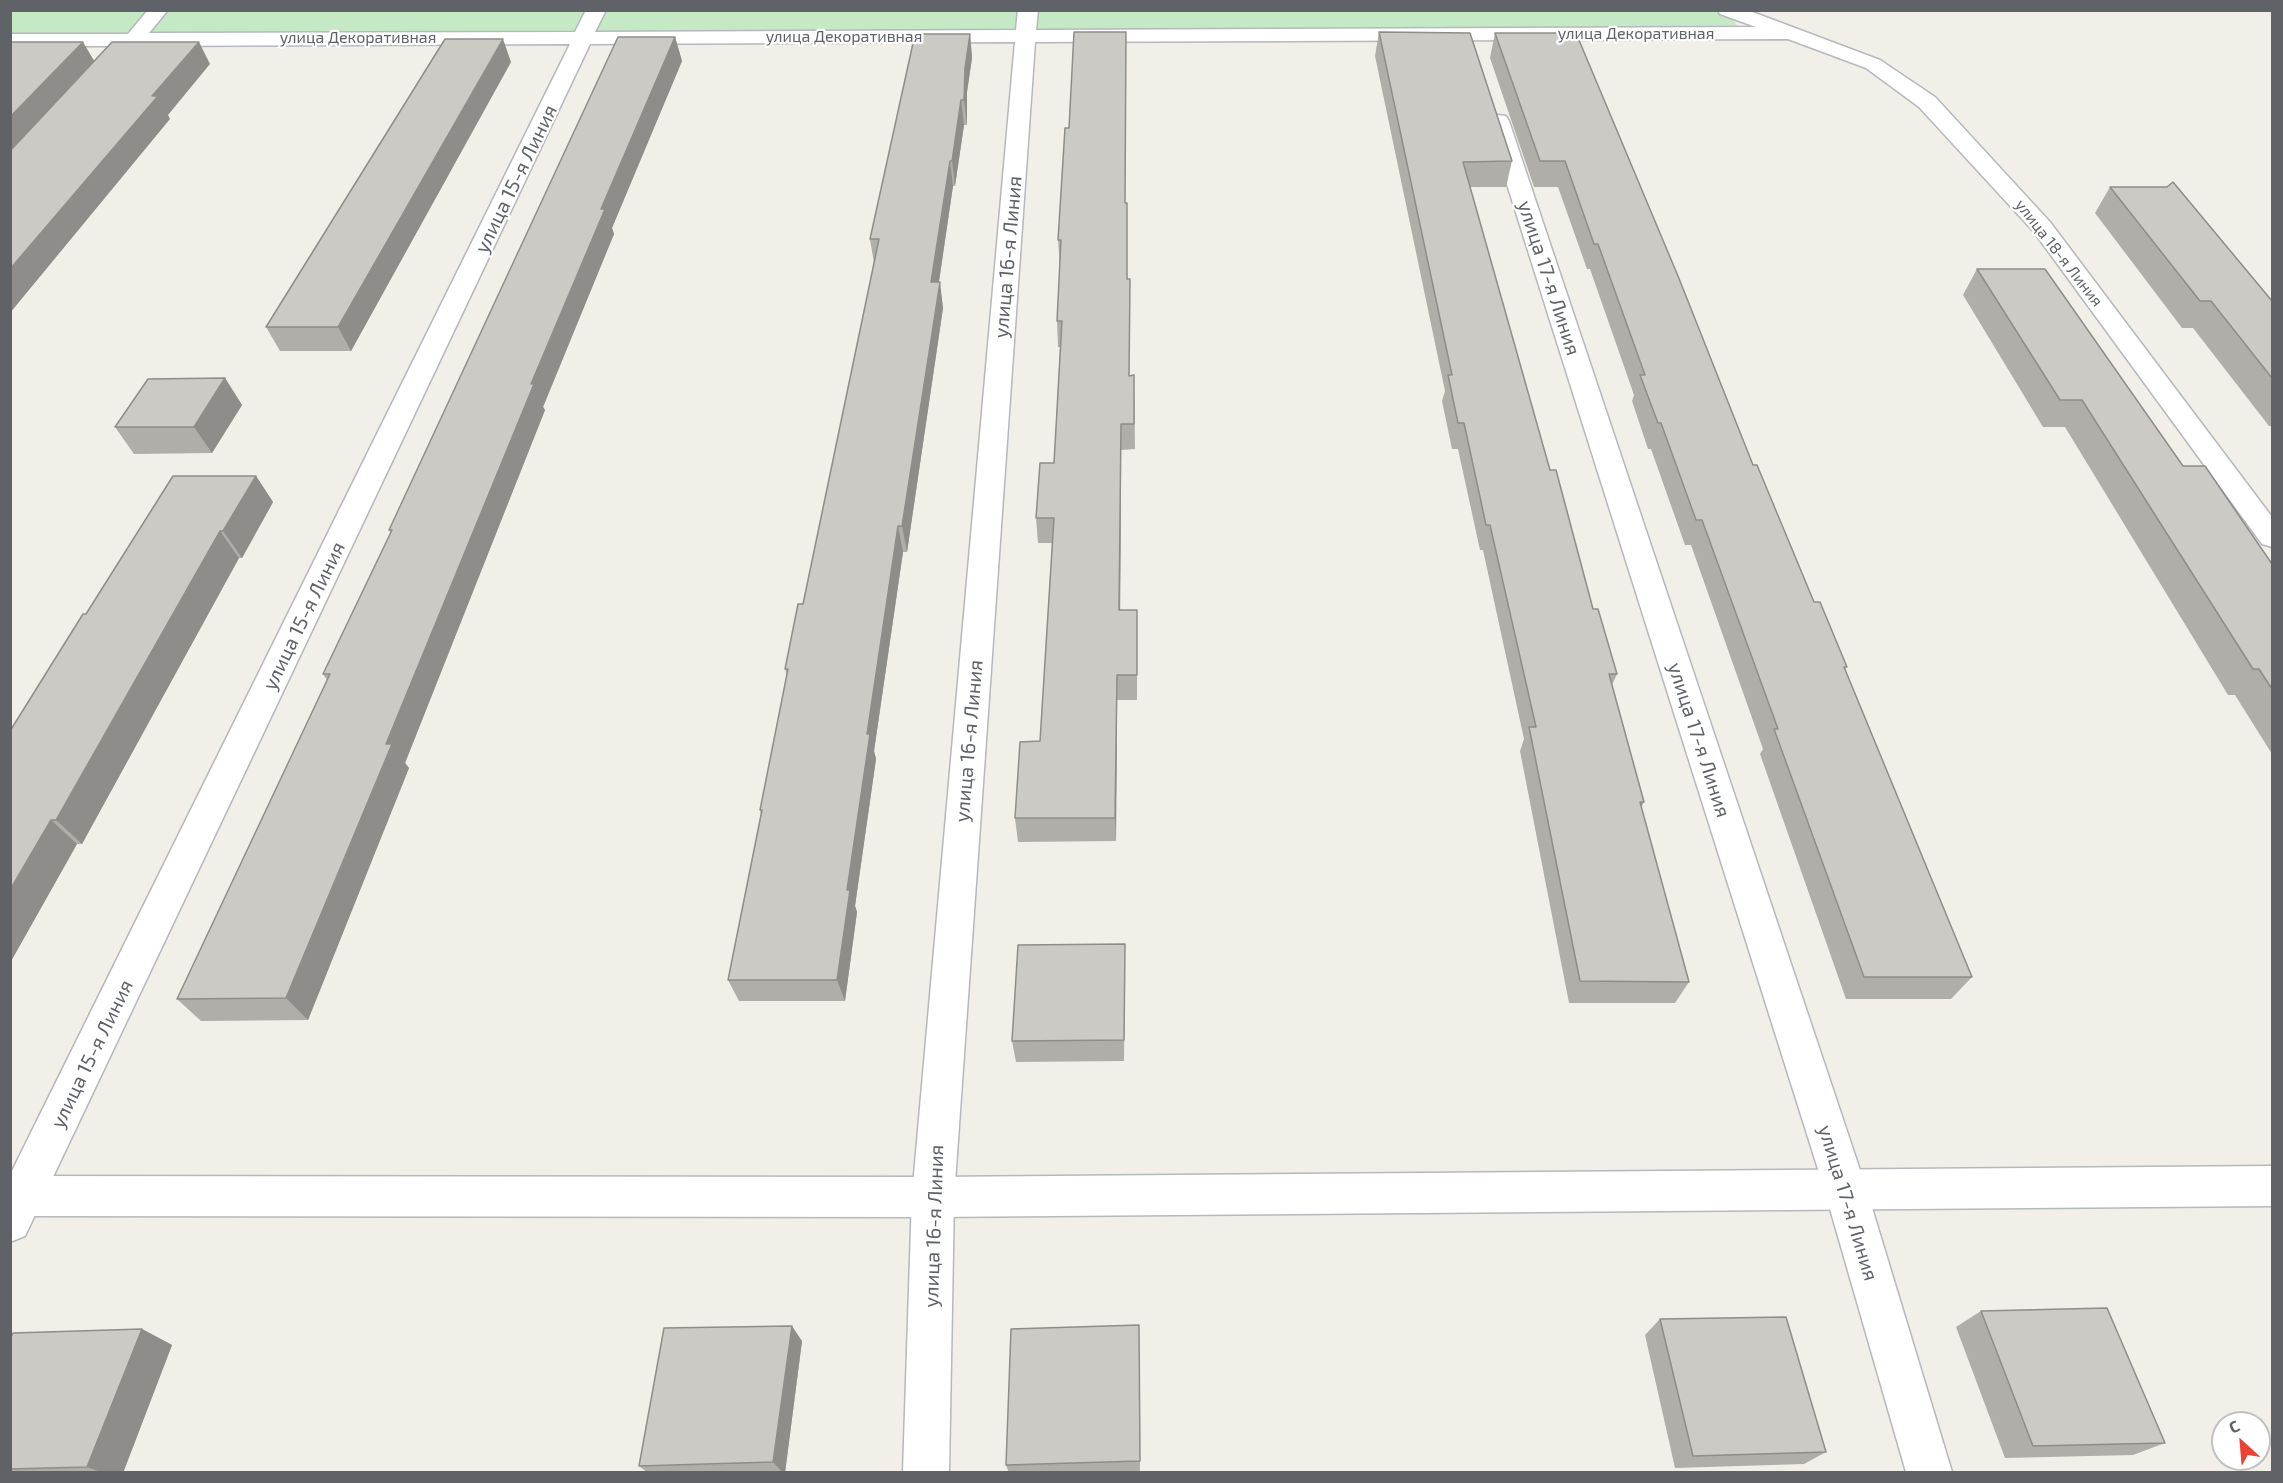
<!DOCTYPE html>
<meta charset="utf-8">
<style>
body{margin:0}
#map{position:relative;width:2283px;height:1483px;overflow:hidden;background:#f1efe8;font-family:"Exo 2",sans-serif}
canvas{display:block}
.frame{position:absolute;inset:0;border:12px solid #5f6368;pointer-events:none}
.north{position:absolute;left:2211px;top:1411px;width:60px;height:60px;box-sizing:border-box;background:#fff;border:2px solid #bfc1c3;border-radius:50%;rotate:334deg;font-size:16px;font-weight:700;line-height:24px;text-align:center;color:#5f6368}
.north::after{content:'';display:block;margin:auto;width:21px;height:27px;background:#ea4335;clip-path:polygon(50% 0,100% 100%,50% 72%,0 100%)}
</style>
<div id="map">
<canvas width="2283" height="1483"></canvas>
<div class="frame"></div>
<div class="north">С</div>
</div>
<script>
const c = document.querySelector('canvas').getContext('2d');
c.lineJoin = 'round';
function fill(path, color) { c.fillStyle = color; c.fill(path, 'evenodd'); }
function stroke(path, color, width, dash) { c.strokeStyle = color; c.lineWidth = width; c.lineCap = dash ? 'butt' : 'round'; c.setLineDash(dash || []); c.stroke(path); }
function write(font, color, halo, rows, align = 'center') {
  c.font = font + ' "Exo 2",sans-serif'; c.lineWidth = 4.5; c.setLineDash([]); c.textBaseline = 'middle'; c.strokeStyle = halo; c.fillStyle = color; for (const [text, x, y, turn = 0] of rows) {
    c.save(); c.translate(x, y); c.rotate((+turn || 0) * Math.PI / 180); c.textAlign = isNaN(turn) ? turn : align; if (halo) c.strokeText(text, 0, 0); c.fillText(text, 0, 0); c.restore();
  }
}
fill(new Path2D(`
 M1724,10L1750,40L11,45L10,11Z`), '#c5e8c5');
const service = new Path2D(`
 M2272,1166V1206L933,1217L23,1216L10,1211V1181L23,1176L933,1177Z`);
const minor = new Path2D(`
 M148,10H168L149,33L575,32L586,10H606L595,32L1016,30L1018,10H1038L1036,30L1756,27L1720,14L1718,10H1747L1880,60L1935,97L2050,222L2272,517V547L2262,544L2034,232L1919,107L1866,68L1788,39L1035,42L954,1197L949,1472H903L912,1197L1015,42L590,44L25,1236L10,1242V1175L570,44L139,46C132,54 128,57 117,54L114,50L117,46H10V34H128Z
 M1498,115L1506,116L1509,121L1866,1188L1952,1472H1906L1824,1188L1487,121L1490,116Z`);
stroke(service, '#b5b8bc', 3);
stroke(minor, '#b5b8bc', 3);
fill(service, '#fff');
fill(minor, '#fff');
fill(new Path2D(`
 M1379,32L1512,161L1506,187H1470L1550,470L1593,609L1617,674L1612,685L1644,802L1641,808L1689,982L1675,1003H1569L1520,751L1524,739L1483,550H1480L1458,449H1452L1442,401L1445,391L1375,56Z
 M1495,33L1753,465L1814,602L1847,667L1845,669L1972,977L1951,999H1846L1760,754L1763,749L1691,545H1685L1651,449H1648L1632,401L1634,395L1590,269H1587L1558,187H1534L1490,58Z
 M970,34L972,58L967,92V125H964L955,186H953L939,282L943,308L907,552H903L874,751L876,759L855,906L857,912L845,1001H739L728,980L761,814L760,810L787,675L785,669L803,604L874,263L870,239Z
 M675,37L682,61L612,228L614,234L543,407L545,410L405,763L409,768L308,1020L201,1021L177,999L327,680L323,674L391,533L389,530Z
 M511,62L351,351H280L266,327Z
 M2110,187L2272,301V426H2269L2193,328H2182L2095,213Z
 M1125,203L1127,279L1130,305L1129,376L1134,375L1135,449L1121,450L1120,610H1137V700H1117L1116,841L1018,842L1015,818L1040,741L1052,543H1038L1036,518L1054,463L1060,347H1058L1057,321L1060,266L1058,240Z
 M1977,269L2183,466L2272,564V754L2235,695H2228L2065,427H2043L1963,295Z
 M225,378L242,405L212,453L134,454L115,427Z
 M256,476L273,502L242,558H239L82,844H77L10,963L86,614Z
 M1125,967L1124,1061L1016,1062L1012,1041Z
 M1981,1311L2165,1443L2133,1455L2005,1458L1956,1327Z
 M1660,1319L1826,1452L1804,1464L1675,1468L1645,1335Z
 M1139,1325L1140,1473H1009L1006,1465Z
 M142,1329L172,1345L123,1473H10V1339Z
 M802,1341L785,1473H648L639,1466Z`), '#afaea9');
fill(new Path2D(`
 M970,34L972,58L967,92V125L964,100L965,68Z
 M675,37L682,61L612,228L614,234L543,407L545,410L405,763L409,768L308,1020L286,998L386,744L601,209Z
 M503,39L511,62L351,351L338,327Z
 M83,42L96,64L10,156V117Z
 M199,42L210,64L168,115L170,119L10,313V269L152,96Z
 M961,100L964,125L955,186L952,161Z
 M950,161L953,186L935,308L931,282Z
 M940,282L943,308L907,552L902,526Z
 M225,378L242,405L212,453L194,427Z
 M1121,424V450L1120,635L1119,610Z
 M256,476L273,502L242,558L223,531Z
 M898,526L903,552L874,751L876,759L855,906L857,912L845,1001L837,980L847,890L867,734Z
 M220,531L239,558L82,844L56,820Z
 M1117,675V700L1116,841L1115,818Z
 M51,820L77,844L10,963V890Z
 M792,1326L802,1341L785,1473H783L773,1462Z
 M142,1329L172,1345L123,1473H103L87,1467Z`), '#8f8d8a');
const building = new Path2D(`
 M1074,32H1126L1125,203H1127V279H1130L1129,376L1134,375V424H1121L1119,610H1137V675H1117L1115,818H1015L1020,742L1040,741L1054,518H1036L1040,463H1054L1062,321H1057L1061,240H1058L1065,128H1069Z
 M1379,32L1470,33L1512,161L1463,162L1550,470H1556L1593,609H1598L1617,674H1609L1644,802H1640L1689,982L1580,981L1529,727H1536L1490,525H1486L1464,423H1458L1448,375H1452Z
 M1495,33H1576L1678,276L1753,465H1757L1814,602H1820L1847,667H1844L1972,977H1864L1774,729H1778L1702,520H1696L1661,423H1658L1640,375H1645L1598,244H1594L1565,161H1540Z
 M915,34H970L965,68L964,100H961L952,161H950L931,282H940L902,526H898L867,734H870L847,890H850L837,980H728L762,810H760L788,669H785L798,604H803L879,239H870Z
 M618,37H675L601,209H605L531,384H534L386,744H392L286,998L177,999L330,674H323L392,530H389Z
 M445,39H503L338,327H266Z
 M10,42H83L10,117Z
 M112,42H199L152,96H158L10,269V151Z
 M2173,182L2272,301V378L2211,301H2200L2110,187H2167Z
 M1977,269H2045L2183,466H2205L2272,564V689L2259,669H2253L2082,400H2060Z
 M225,378L194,427H115L148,379Z
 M173,476H256L223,531H220L56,820H51L10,890V731L83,614H86Z
 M1125,944L1124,1040L1012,1041L1018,945Z
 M2107,1308L2165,1443L2033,1446L1981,1311Z
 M1786,1317L1826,1452L1693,1456L1660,1319Z
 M1139,1325L1140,1461L1006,1465L1011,1329Z
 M792,1326L773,1462L639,1466L664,1328Z
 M142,1329L87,1467L10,1469V1339L13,1333Z`);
fill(building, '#cccac5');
stroke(building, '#8f8d8a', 1.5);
write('16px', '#5f6368', '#fff', [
 ["улица Декоративная",1636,34],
 ["улица Декоративная",844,37],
 ["улица Декоративная",358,38],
 ["улица 18-я Линия",2059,253,52]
]);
write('20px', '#5f6368', '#fff', [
 ["улица 15-я Линия",516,179,-64],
 ["улица 16-я Линия",1008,257,-85],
 ["улица 17-я Линия",1549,278,72],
 ["улица 15-я Линия",304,616,-64],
 ["улица 17-я Линия",1699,740,72],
 ["улица 16-я Линия",969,741,-85],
 ["улица 15-я Линия",92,1054,-64],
 ["улица 17-я Линия",1848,1203,73],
 ["улица 16-я Линия",934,1226,-88]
]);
</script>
